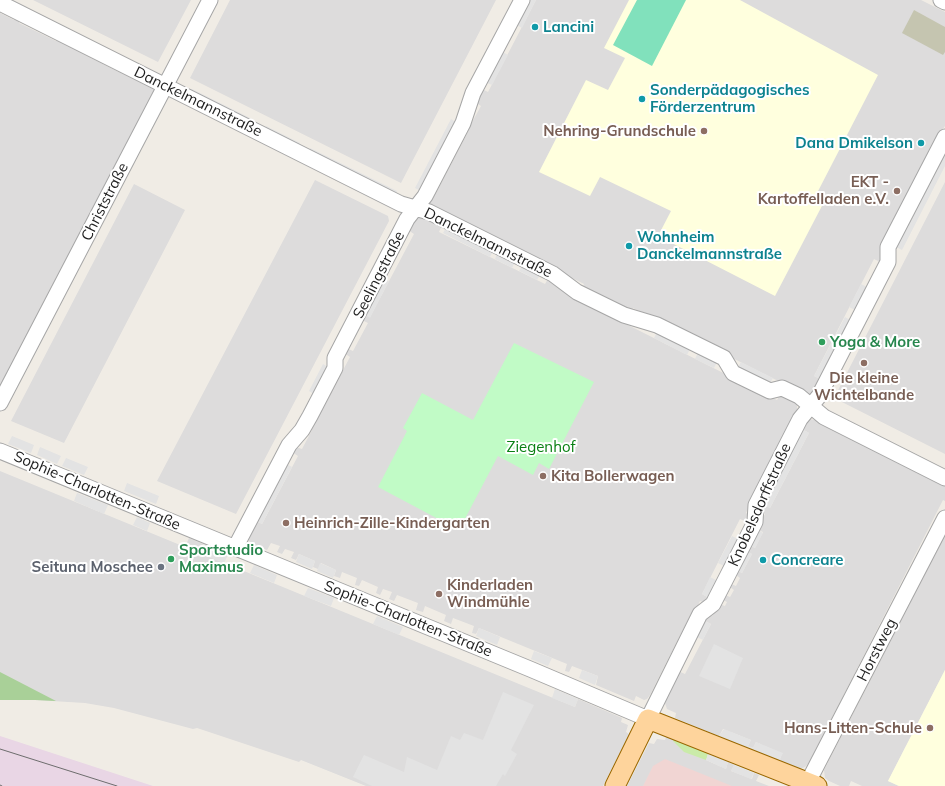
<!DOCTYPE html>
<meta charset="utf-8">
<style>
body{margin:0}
canvas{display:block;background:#f0ece5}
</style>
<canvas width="945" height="786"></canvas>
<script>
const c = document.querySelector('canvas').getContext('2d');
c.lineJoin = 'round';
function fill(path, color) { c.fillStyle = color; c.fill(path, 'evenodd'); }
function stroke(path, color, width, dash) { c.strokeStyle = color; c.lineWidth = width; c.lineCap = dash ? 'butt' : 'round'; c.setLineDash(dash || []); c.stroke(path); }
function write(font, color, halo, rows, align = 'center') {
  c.font = font + ' Mulish,sans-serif'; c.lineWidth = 4; c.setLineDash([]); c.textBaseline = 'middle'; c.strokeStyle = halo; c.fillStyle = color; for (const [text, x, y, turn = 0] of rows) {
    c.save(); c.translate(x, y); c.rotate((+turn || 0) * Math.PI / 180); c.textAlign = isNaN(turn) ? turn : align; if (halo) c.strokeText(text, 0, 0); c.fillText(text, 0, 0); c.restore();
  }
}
fill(new Path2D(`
 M33,0H191L158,62Z
 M230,0H496L401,183L190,78Z
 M536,0H921L945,12V126L942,130L940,131L884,240L885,243L880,253L884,255L880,262L874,259L814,376L822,380L813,395H806L633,308L631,311L583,288L584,284L434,209L429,206L428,203L429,196L436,193L469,130L466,128L468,123L471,124L481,106L475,102L482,89L488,92Z
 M0,13L14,20L18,17L20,18L19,23L56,41L59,38L85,50L84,54L97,61L100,58L103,59V64L119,72L122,69L148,82L156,89L0,388Z
 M315,180L388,216L389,221L236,514L157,481Z
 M945,182V454L834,398Z
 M134,184L185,210L64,443L11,421Z
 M421,215L442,225L439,232L545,284L549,277L560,284L558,288L625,321L624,323L777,400L780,395L797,403V410L749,502L750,504L746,513L749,515L747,522L740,519L702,594L709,598L705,603L700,601L694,614H691L650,695L647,699L644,700L636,696L634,701L596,685L598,676L572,666L569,672L565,671L567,664L479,628L476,634L472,633L474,626L453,618L451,624L444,621L446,615L425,606L423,612L416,610L418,603L397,595L394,601L389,599L392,592L383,589L380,595L376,593L378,587L362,580L359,586L355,585L357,578L342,572L340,578L334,576L336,570L321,563L318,569L313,567L315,561L299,554L296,560L291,558L294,552L285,549L282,554L277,552L280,546L271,543L267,550L251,544L248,539L256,521L262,524L298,456L292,452L296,447L302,449L312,430L309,429L320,409L322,410L350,357L344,353L346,348L353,351L368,323L362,320L364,314L370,317L414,234L408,230L411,221Z
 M810,419L815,420L945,485V501L943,500L809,763L805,767L800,769L781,762L780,759L782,754L756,742L753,748L748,746L751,740L723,729L719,736L675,718L676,713L667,709L665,703L678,671L685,674L711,624L705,621L708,614L712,616L719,604L725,606L727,602L723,600L725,595L730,597L734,590L730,587L731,584L736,586L740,578L736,575L738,571L742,573L752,554L748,552L751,546L755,548L763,532L758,530L759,526L765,514L761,512L764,505L770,508L809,433L802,429Z
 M0,471L185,547L189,538L203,544L200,553L575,707L578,699L622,718L621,722L628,725L626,732L629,734L603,786H366L301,760L299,762L197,728L193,729L114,708L85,703L35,700H0Z
 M945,535V670L888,781L899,786H862L851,781L849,786H840L829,781L825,778L824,770Z
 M667,735L708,753L706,760L726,769L728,762L734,765L731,771L752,779L754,773L759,775L756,781L769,786H627L649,743L654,744L657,739L665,740Z`), '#dddcdc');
fill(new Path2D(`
 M665,759L732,786H643L653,766Z`), '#f1d5d3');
fill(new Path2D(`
 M0,736L153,786H0Z`), '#e9d6e5');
fill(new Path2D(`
 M629,0H740L878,75L815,197L824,202L775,296L658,236L671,211L600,177L590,196L539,172L586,80L608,90L625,58L604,48Z
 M945,670V786H899L888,781Z`), '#ffffde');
fill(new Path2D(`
 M914,10L945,27V52L943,55L902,33Z`), '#c5c5b0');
fill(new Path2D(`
 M674,738L708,752V754L706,760L684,752L673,741Z`), '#caeba9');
fill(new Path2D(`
 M0,672L56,701L35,700H0Z`), '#a9d098');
fill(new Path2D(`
 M514,343L594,382L549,469L539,463L533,475L498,456L459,530L378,487L407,431L403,428L422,393L473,420Z`), '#c1fbc6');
fill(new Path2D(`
 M637,0H686L652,66L613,45Z`), '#81e1bc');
fill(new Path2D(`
 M528,0H536L522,28L515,24Z
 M501,51L508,55L492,85L485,82Z
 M192,89L252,119L251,123L186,90Z
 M451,119L457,123L421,191L415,188Z
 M266,126L300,143L298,147L264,130Z
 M945,146V166L902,250L894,246Z
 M310,148L397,191L395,195L308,152Z
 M447,226L494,249L490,257L443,233Z
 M498,252L516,260L512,268L495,259Z
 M523,264L541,273L537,280L519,271Z
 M382,278L389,281L370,318L364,314Z
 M861,284L869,288L857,311L849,307Z
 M845,317L852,321L822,380L814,376Z
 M658,330L691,347L687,355L654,338Z
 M699,350L718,360L714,368L695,359Z
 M741,362L773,378L768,387L736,371Z
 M323,364L330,368L316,395L309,391Z
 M802,429L809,433L770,508L764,505Z
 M12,436L34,445L31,453L8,444Z
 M40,447L61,456L57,464L37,455Z
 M66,458L88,467L84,475L62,466Z
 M285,463L292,467L262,524L256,521Z
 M127,483L159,496L156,504L124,491Z
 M77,493L108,505L104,514L74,501Z
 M137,517L150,523L147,531L133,525Z
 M755,528L763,533L755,548L747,544Z
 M732,536L740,540L726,567L718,563Z
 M203,544L228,555L224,563L199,553Z
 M744,550L752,554L742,573L734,569Z
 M299,554L315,561L312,569L296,562Z
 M320,563L336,570L333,578L317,571Z
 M254,565L277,575L274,583L250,573Z
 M710,577L718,581L709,598L702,594Z
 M308,588L334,598L331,606L304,596Z
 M377,616L403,627L399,635L373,624Z
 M703,620L711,624L703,640L695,636Z
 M479,628L500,637L497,645L476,636Z
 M714,644L743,658L730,689L699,676Z
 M534,651L552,658L548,666L531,659Z
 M582,670L598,676L595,685L579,678Z
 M555,689L578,699L575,707L552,698Z
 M503,692L534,705L511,750L517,754L505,776L503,774L496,786H372L353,777L364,755L404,772L407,757L437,770L451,736L460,740L464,733L483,740Z
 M724,729L751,740L748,746L753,748L756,742L783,753L780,759L781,762L719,736Z
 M708,754L728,762L726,769L706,760Z
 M734,765L754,773L751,779L731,771Z`), '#e3e3e3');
const minor = new Path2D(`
 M941,0L945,2
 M0,3L401,204L429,212L553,274L577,292L624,315L657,325L724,358L733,373L770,391L782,388L799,396L824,417L945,478
 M0,403L210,0
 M0,451L530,669L648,719L700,614L713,604L755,522L756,505L800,419L819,396L888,262V247L945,137
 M235,548L289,445L302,430L310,416L335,368V358L407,219L425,196L463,123L473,93L522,0
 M808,782L945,518`);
const major = new Path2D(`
 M615,786L648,719L817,786`);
stroke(minor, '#a6a6a6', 17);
stroke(major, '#996700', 21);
stroke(minor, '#fff', 15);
stroke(major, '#fed49c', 19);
stroke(new Path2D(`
 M0,749L117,786
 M0,785L2,786`), '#6d6d6d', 1);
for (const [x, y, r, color] of [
 [535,27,4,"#0f9aa8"],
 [642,99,4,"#0f9aa8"],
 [704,131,4,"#8d6e63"],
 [921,143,4,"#0f9aa8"],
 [897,191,4,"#8d6e63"],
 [629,246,4,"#0f9aa8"],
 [822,342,4,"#2e9e5b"],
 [864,363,4,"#8d6e63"],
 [543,476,4,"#8d6e63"],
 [286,523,4,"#8d6e63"],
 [171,559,4,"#2e9e5b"],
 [763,560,4,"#0f9aa8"],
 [161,567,4,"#6b7280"],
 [439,594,4,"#8d6e63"],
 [930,728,4,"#8d6e63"]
]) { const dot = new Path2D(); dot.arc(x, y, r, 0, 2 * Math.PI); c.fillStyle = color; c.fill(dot); stroke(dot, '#fff', 1.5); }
write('bold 15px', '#0d838f', '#fff', [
 ["Lancini",543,27],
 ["Sonderpädagogisches",650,90],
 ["Förderzentrum",650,107],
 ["Dana Dmikelson",913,143,"right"],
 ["Wohnheim",637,237],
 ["Danckelmannstraße",637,254],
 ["Concreare",771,560]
], 'left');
write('15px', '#1f1f1f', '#fff', [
 ["Danckelmannstraße",198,102,26],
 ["Christstraße",105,202,-63],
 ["Danckelmannstraße",488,243,26],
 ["Seelingstraße",379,275,-63],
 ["Sophie-Charlotten-Straße",97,491,23],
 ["Knobelsdorffstraße",760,505,-66],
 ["Sophie-Charlotten-Straße",408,619,22],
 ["Horstweg",877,650,-63]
]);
write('bold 15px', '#785e54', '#fff', [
 ["Nehring-Grundschule",696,131],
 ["EKT -",889,182],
 ["Kartoffelladen e.V.",889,199],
 ["Die kleine",864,378,"center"],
 ["Wichtelbande",864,395,"center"],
 ["Kita Bollerwagen",551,476,"left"],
 ["Heinrich-Zille-Kindergarten",294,523,"left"],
 ["Kinderladen",447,585,"left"],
 ["Windmühle",447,602,"left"],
 ["Hans-Litten-Schule",922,728]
], 'right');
write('bold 15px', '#27864d', '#fff', [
 ["Yoga & More",830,342],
 ["Sportstudio",179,550],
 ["Maximus",179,567]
], 'left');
write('15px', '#098013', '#fff', [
 ["Ziegenhof",541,447]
]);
write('bold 15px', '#5b616d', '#fff', [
 ["Seituna Moschee",153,567]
], 'right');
</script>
